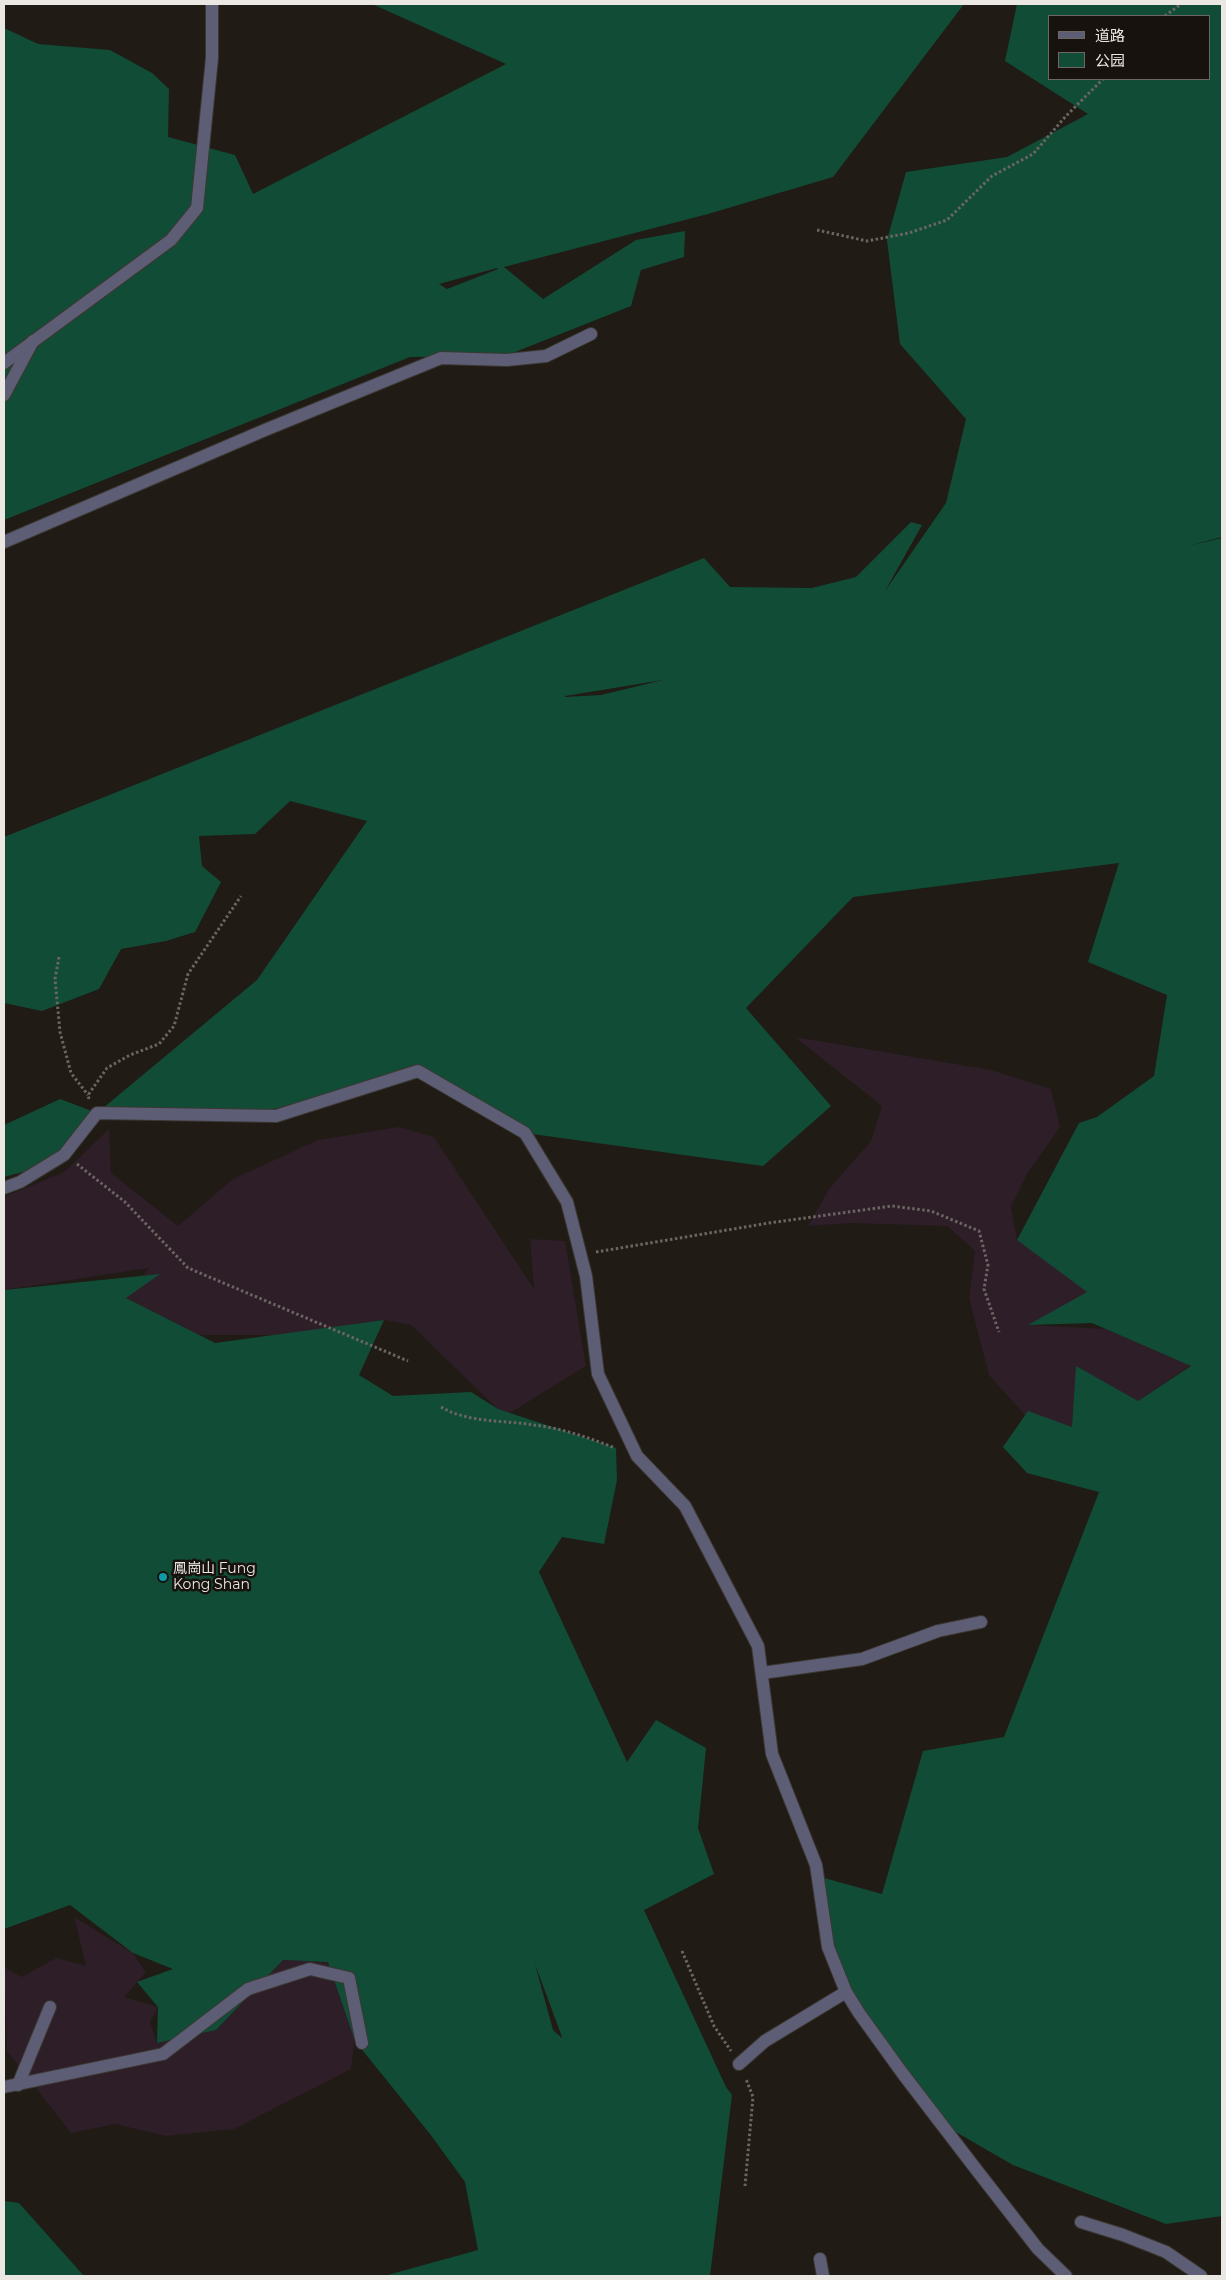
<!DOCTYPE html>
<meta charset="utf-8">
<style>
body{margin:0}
#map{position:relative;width:1226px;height:2280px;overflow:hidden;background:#201b15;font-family:Montserrat,"Noto Sans SC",sans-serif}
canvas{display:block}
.frame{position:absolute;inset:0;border:5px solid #ebe7e3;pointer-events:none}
.legend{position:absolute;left:1048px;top:15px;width:162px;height:65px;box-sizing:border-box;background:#17120d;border:1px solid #6c6763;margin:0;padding:6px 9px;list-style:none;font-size:15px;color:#ebe7e3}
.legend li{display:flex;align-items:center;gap:10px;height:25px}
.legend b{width:25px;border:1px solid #6c6763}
</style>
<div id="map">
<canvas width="1226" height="2280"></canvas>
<div class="frame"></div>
<ul class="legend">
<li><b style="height:6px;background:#5d5d76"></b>道路</li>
<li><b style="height:14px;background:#114c37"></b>公园</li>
</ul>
</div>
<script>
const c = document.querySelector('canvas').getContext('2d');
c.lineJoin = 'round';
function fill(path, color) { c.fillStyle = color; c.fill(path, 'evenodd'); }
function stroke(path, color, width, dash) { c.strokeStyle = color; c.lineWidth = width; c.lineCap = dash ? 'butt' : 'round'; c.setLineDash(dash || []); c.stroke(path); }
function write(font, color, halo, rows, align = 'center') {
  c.font = font + ' Montserrat,"Noto Sans SC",sans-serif'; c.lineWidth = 5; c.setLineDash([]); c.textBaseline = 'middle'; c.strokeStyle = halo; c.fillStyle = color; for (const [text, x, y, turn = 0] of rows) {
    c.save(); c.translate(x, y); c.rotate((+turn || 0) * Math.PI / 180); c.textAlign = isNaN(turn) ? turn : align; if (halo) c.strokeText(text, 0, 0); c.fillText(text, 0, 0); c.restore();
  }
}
fill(new Path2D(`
 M795,1037L991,1070L1051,1089L1060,1127L1027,1174L1011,1207L1017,1240L1094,1290L1029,1325L1106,1329L1191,1365L1138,1401L1072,1427L1031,1422L989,1375L969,1298L975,1251L947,1226L849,1223L808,1226L829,1189L871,1141L882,1106Z
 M399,1127L434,1137L534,1289L530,1239L565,1241L586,1366L505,1416L411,1325L384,1320L282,1335H197L125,1298L149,1268L4,1290V1197L64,1172L109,1129L111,1173L178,1226L233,1179L318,1140Z
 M74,1917L133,1953L146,1972L124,1997L158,2007L150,2022L157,2043L216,2030L283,1960L328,1962L358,2014L351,2069L234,2129L166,2136L115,2124L71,2133L7,2051L4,1967L22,1977L56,1958L86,1966Z`), '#2d1e28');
fill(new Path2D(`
 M372,4H964L833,177L708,214L504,267L543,299L636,240L685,231L684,257L641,270L631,306L505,356L410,357L4,520V28L38,44L110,50L152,73L169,89L168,137L235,155L253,194L506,64ZM498,269L447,289L439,284L497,268Z
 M1017,4H1222V537L1188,546L1222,538V2216L1166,2224L1013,2165L942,2124L842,1981L817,1876L882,1894L923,1751L1004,1737L1099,1492L1027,1473L1003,1447L1028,1411L1072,1427L1076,1366L1138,1401L1191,1366L1092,1323L1028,1325L1087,1292L1017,1240L1079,1123L1097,1117L1154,1076L1167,995L1088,962L1119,863L853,897L746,1008L831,1106L763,1166L525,1133L418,1071L247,1116L97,1114L45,1166L4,1177V1125L60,1099L97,1113L257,980L367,821L290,801L255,834L199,836L202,866L221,882L195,932L166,941L121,949L99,989L42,1011L4,1003V837L704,558L730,587L812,588L856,577L911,522L922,525L885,591L946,503L966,419L900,344L887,240L906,172L1007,157L1088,114L1005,61ZM1050,16H1210V79H1050ZM663,680L601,695L565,697V696Z
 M160,1274L126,1298L215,1343L384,1320L359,1375L393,1396L471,1392L498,1409L616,1448L617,1480L604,1544L562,1537L539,1572L627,1762L656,1720L706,1748L698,1828L714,1874L644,1910L726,2087L732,2095L710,2276H384L478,2250L465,2182L430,2134L355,2041L328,1962L283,1960L216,2030L157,2043L158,2007L137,1982L173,1969L133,1953L70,1905L4,1929V1290ZM535,1964L562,2037V2038L553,2030Z
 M4,2201L19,2203L84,2276H4Z`), '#114c37');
const lane = new Path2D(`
 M4,395L33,341
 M4,542L265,430L441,358L507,360L546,356L591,334
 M4,1188L20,1182L64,1155L97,1113L276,1116L418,1071L525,1133L567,1202L586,1276L598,1374L637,1456L685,1506L758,1646L772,1754L816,1865L828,1947L846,1992L859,2013L903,2074L972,2164L1038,2249L1066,2276
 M762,1673L862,1659L938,1631L981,1622
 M739,2064L765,2041L846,1992
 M18,2085L50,2007
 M4,2087L163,2054L248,1989L310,1969L349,1978L362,2043
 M1081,2222L1123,2235L1166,2252L1201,2276
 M820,2259L823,2276`);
const street = new Path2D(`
 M4,363L171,240L197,208L212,58V4`);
stroke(lane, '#3c3832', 14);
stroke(street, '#3c3832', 14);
stroke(new Path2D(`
 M1165,16L1181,4
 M817,230L867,241L909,233L947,220L992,176L1033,154L1066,116L1103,79
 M59,957L55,979L60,1032L71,1073L88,1095
 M89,1099L88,1095L107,1068L130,1055L159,1044L174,1026L188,974L241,896
 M77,1164L125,1202L188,1268L408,1361
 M596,1252L769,1223L892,1206L931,1211L979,1231L988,1265L984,1289L999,1332
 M441,1407C468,1423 503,1420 534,1425C561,1428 590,1438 615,1448
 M682,1951L714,2026L731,2051
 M745,2186L753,2097L746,2079`), '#6b6661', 3, [2.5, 2.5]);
stroke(lane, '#5d5d76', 12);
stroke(street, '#5d5d76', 12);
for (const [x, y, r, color] of [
 [163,1577,5,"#0f9aa8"]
]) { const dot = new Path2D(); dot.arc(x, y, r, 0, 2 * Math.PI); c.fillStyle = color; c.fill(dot); stroke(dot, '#17120d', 2); }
write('14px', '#ebe7e3', '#17120d', [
 ["鳳崗山 Fung",173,1569],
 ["Kong Shan",173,1585]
], 'left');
</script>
